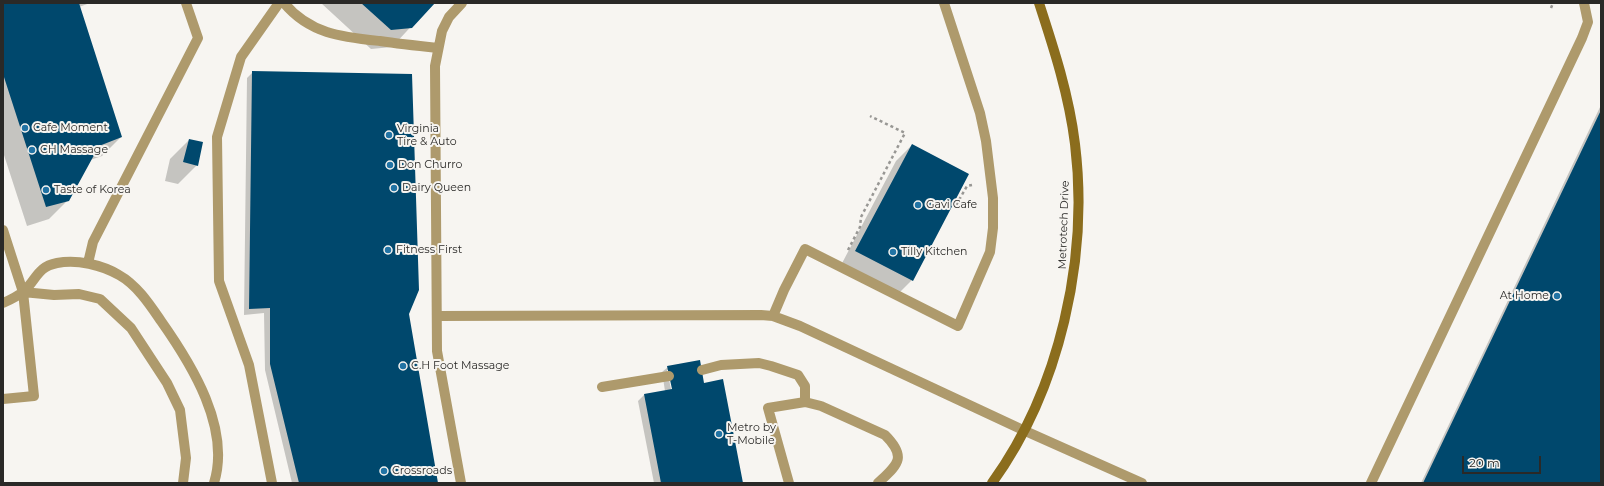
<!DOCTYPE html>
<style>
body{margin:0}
#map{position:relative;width:1604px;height:486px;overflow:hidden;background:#f7f5f1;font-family:Montserrat,sans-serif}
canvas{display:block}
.frame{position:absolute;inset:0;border:4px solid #2a2927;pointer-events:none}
.scale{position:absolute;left:1462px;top:456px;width:79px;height:18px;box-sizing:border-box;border:2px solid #2a2927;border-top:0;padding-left:5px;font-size:12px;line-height:14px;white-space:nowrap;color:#2a2927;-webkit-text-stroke:3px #f7f5f1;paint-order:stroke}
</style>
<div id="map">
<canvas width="1604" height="486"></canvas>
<div class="frame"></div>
<div class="scale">20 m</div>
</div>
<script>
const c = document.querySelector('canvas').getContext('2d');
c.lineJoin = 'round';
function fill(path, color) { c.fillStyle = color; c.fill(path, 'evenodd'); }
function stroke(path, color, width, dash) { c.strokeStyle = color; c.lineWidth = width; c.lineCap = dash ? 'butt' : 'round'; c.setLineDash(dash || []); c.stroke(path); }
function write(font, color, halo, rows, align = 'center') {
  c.font = font + ' Montserrat,sans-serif'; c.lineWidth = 4; c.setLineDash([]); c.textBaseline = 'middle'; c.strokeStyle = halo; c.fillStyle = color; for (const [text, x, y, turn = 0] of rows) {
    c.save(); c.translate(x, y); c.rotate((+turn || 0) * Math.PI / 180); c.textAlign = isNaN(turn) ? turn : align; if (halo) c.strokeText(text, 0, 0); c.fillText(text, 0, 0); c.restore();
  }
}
fill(new Path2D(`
 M3,3H90L79,7L121,137L102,156L90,160L68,200L49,219L27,226L3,152Z
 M321,3H433L392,47L371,49Z
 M253,72L407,314L437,483H292L265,370L264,313L244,315L247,78Z
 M1601,105V483H1421Z
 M189,140L197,165L178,184L165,181L170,159Z
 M912,145L968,174L912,280L896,296L840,267L896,161Z
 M668,367L703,384L742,483H654L638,401L644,395L665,391L662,372ZM667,370H669L674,393L672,394Z`), '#0003');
fill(new Path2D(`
 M3,3H79L122,137L99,146L69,201L46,207L3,74Z
 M361,3H435L412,28L391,30Z
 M252,71L412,74L419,290L409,314L438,483H299L270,364V308L249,309Z
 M1601,110V483H1423Z
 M189,139L203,142L198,166L183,162Z
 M912,144L969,174L913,281L855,251Z
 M700,360L704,383L723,379L743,483H661L644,394L672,389L667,366Z`), '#00486d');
stroke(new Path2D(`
 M1551,8L1553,3
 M952,205L955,207L967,186L972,185
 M848,250L860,227L861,217L905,133L870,116`), '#989794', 2.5, [3, 3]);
stroke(new Path2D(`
 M284,3C310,34 342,37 380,41C400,44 419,46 438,48
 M3,230L23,292L34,396L3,399
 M88,263L93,242L198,38L186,3
 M23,292L54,295L79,294L100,299L131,328L167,383L180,410L186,458L183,483
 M3,303C10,300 18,296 24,291C37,279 37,267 57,263C77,259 102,265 119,275C137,285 150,305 161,321C192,365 231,428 214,483
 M437,316L761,315L773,316L800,326L1023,430L1142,483
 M773,316L784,290L805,249L958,326L990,252L993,228V198L986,141L980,113L944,3
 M702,370L721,365L759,363L771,366L798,375L805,386V402
 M602,387L669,376
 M272,483L249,365L219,281L217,137L241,57L279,3
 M461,483L437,351L435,66L442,31L449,17L462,3
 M789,483L768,408L805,402L821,406L885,435C908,458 897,465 878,483
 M1371,483L1582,38L1588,22L1584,3`), '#ae9a6c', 10);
stroke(new Path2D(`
 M992,483C1060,389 1089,258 1075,144C1069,95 1054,49 1039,3`), '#8b6d1d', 10);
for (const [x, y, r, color] of [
 [25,128,4,"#2173a4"],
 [389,135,4,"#2173a4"],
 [32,150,4,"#2173a4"],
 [390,165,4,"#2173a4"],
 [394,188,4,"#2173a4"],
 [46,190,4,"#2173a4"],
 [918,205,4,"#2173a4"],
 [388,250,4,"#2173a4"],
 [893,252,4,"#2173a4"],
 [1557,296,4,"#2173a4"],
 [403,366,4,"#2173a4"],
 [719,434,4,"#2173a4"],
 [384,471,4,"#2173a4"]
]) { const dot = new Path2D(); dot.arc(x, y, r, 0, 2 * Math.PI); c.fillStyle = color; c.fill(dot); stroke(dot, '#f7f5f1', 1.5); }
write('11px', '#2a2927', '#f7f5f1', [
 ["Cafe Moment",33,128],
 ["Virginia",397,129],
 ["Tire & Auto",397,142],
 ["CH Massage",40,150],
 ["Don Churro",398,165],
 ["Dairy Queen",402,188],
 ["Taste of Korea",54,190],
 ["Gavi Cafe",926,205],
 ["Fitness First",396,250],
 ["Tilly Kitchen",901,252],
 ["At Home",1549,296,"right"],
 ["C.H Foot Massage",411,366],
 ["Metro by",727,428],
 ["T-Mobile",727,441],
 ["Crossroads",392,471]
], 'left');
write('11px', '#2a2927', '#f7f5f1', [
 ["Metrotech Drive",1064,225,-88]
]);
</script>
